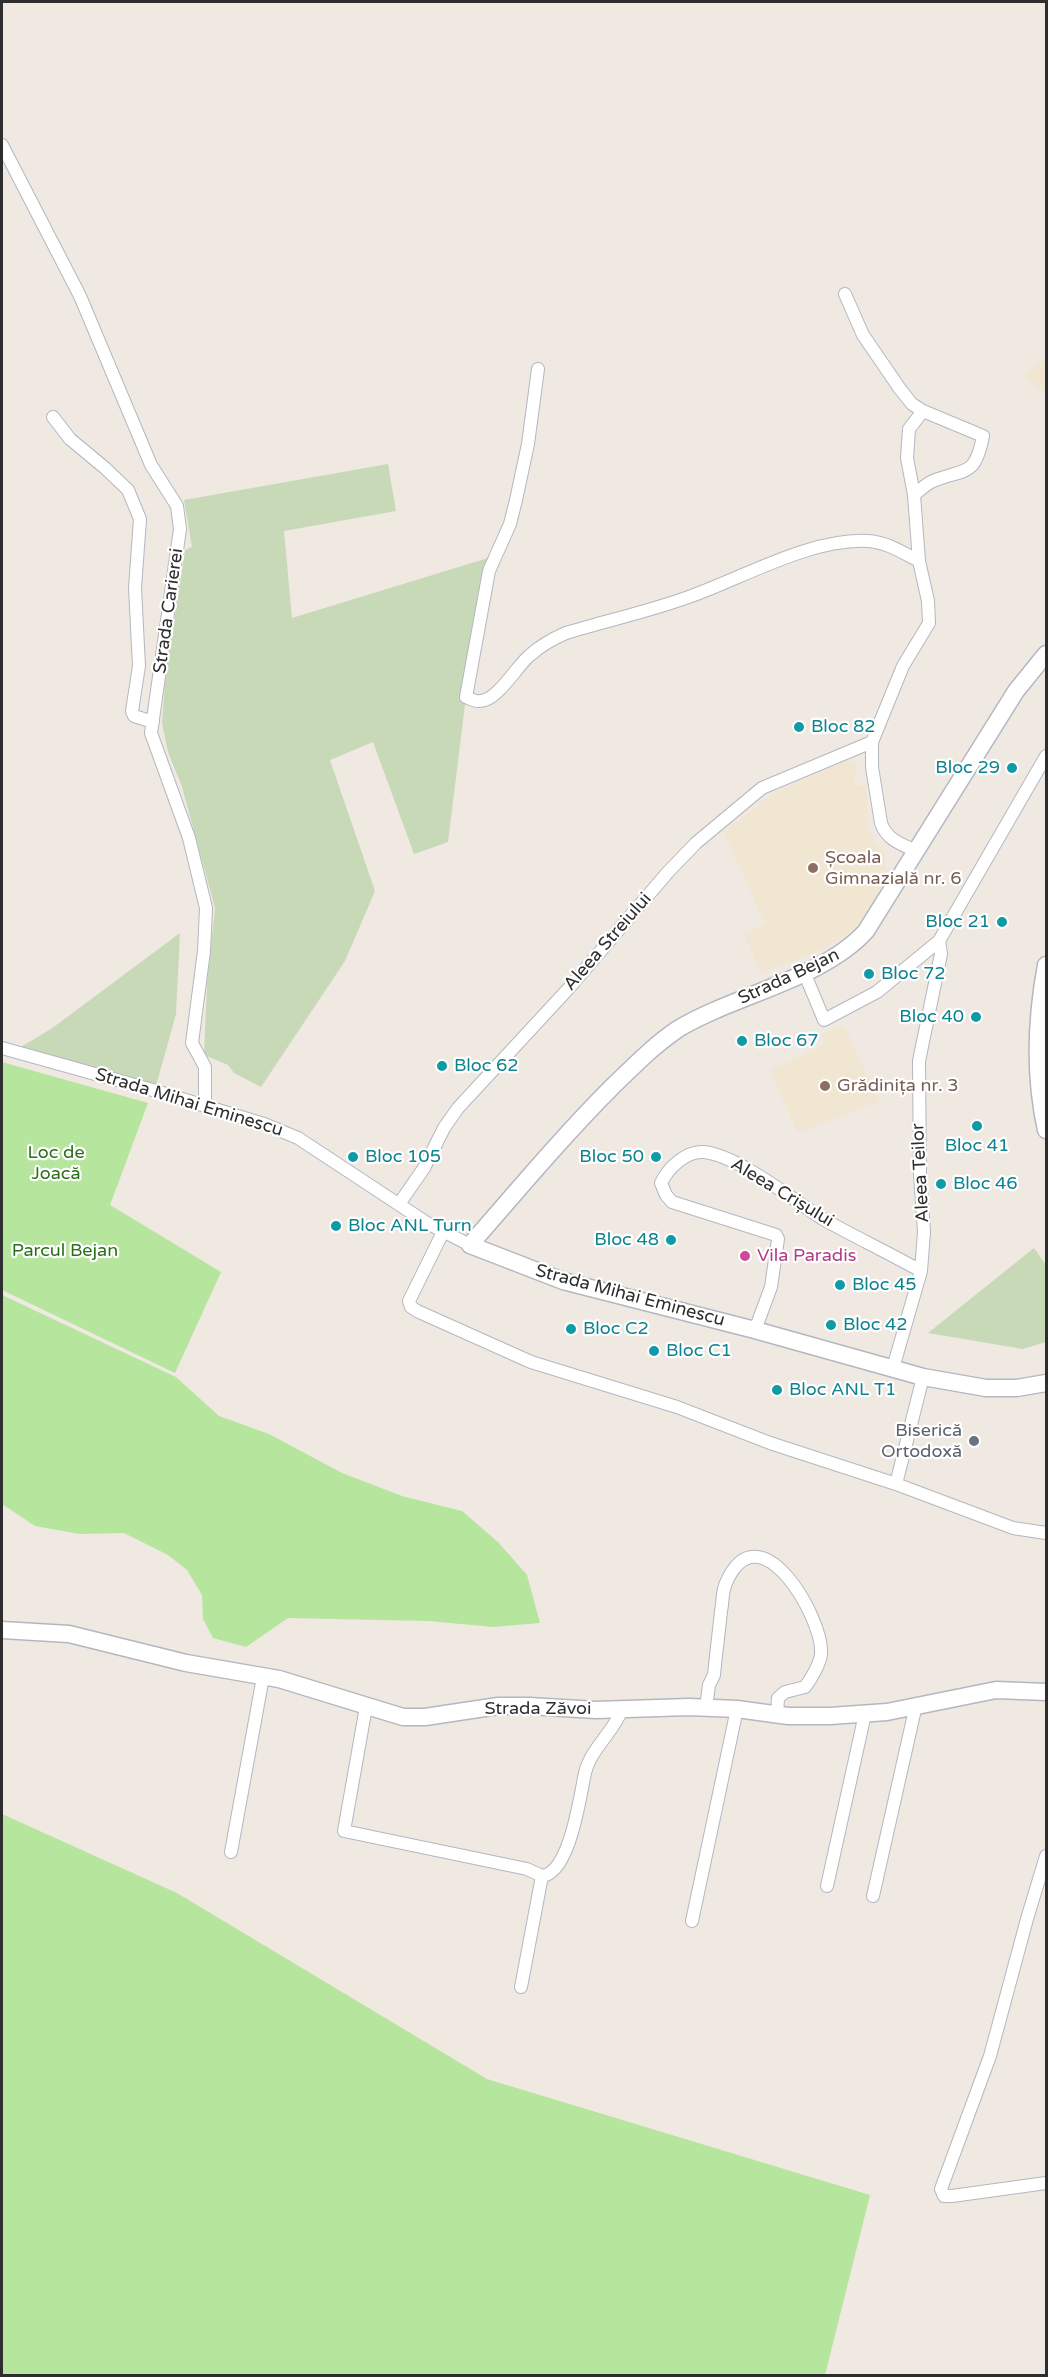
<!DOCTYPE html>
<meta charset="utf-8">
<style>
body{margin:0}
#map{position:relative;width:1048px;height:2377px;overflow:hidden;background:#efe9e1;font-family:"Varela Round",sans-serif}
canvas{display:block}
.frame{position:absolute;inset:0;border:3px solid #2e2e2e;pointer-events:none}
</style>
<div id="map">
<canvas width="1048" height="2377"></canvas>
<div class="frame"></div>
</div>
<script>
const c = document.querySelector('canvas').getContext('2d');
c.lineJoin = 'round';
function fill(path, color) { c.fillStyle = color; c.fill(path, 'evenodd'); }
function stroke(path, color, width, dash) { c.strokeStyle = color; c.lineWidth = width; c.lineCap = dash ? 'butt' : 'round'; c.setLineDash(dash || []); c.stroke(path); }
function write(font, color, halo, rows, align = 'center') {
  c.font = font + ' "Varela Round",sans-serif'; c.lineWidth = 4.5; c.setLineDash([]); c.textBaseline = 'middle'; c.strokeStyle = halo; c.fillStyle = color; for (const [text, x, y, turn = 0] of rows) {
    c.save(); c.translate(x, y); c.rotate((+turn || 0) * Math.PI / 180); c.textAlign = isNaN(turn) ? turn : align; if (halo) c.strokeText(text, 0, 0); c.fillText(text, 0, 0); c.restore();
  }
}
fill(new Path2D(`
 M1046,357V394L1023,376Z
 M849,760L857,763L854,786H866L868,826L875,843L885,852L884,864L890,872L867,915L846,935L816,952L762,973L744,935L765,924L724,832L775,792Z
 M843,1024L880,1101L798,1133L770,1071L825,1044L821,1034Z`), '#f0e6d1');
fill(new Path2D(`
 M2,1062L148,1103L110,1205L221,1272L175,1373L2,1290Z
 M2,1295L176,1377L219,1416L269,1434L342,1473L402,1496L462,1511L498,1542L527,1575L540,1623L493,1627L428,1621L288,1618L246,1647L213,1638L203,1619L202,1595L187,1570L168,1555L124,1533L80,1534L35,1526L2,1504Z
 M2,1814L177,1893L487,2079L870,2195L825,2375H2Z`), '#b6e59e');
fill(new Path2D(`
 M388,464L396,511L284,531L292,618L488,558L466,697L448,842L414,854L373,742L330,760L375,891L345,961L261,1087L234,1073L228,1065L204,1055L207,984L215,908L182,787L168,752L162,723L165,683L185,550L192,547L184,500Z
 M180,933L176,1014L156,1086L19,1048L51,1029Z
 M1034,1248L1046,1265V1342L1023,1349L928,1333Z`), '#c8d9b8');
const street = new Path2D(`
 M2,145L80,296L151,465L177,506L180,529L151,733L189,838L206,908L204,951L192,1043L205,1067V1106
 M845,294L863,335L900,389L912,404L923,411L909,429L907,458L914,495L919,561L928,601L929,623L903,666L872,742
 M538,369L528,444L516,500L510,524L489,571L466,697C471,699 476,702 480,701C497,701 517,666 529,656C540,646 552,639 566,633C608,620 652,611 694,595C746,576 812,538 868,541C887,542 903,553 919,561
 M53,417L70,439L105,468L128,490L140,519L135,588L139,666L132,711L134,716L153,722
 M914,495C920,490 926,484 933,481C965,468 975,478 983,436L923,411
 M804,972L824,1020L877,992L939,941L1046,756
 M2,1048L156,1091L264,1124L298,1138L427,1223L470,1245
 M399,1204L424,1168L444,1128L458,1108L569,988L668,872L696,843L762,788L872,742V767L881,823C887,840 901,844 916,851
 M443,1232L409,1301L411,1307L417,1311L531,1362L677,1407L770,1443L896,1484L1013,1528L1046,1533
 M755,1330L771,1287L778,1239L776,1235L672,1202L666,1195L661,1183C668,1168 686,1151 703,1152C736,1154 793,1200 823,1219C855,1237 889,1253 921,1271
 M893,1368L921,1271L924,1232L920,1174L919,1061L941,954L939,941
 M896,1484L923,1377
 M366,1707L344,1831L527,1869L542,1876
 M706,1708L709,1685L714,1675C716,1653 719,1632 721,1611C723,1602 722,1591 726,1583C759,1506 824,1619 821,1654C820,1664 811,1679 805,1687L785,1692L778,1698L777,1715
 M231,1852L263,1677
 M1046,1856L1027,1919L990,2056L941,2189L944,2196H952L1046,2183
 M827,1886L865,1714
 M873,1896L916,1705
 M692,1921L737,1709
 M521,1987L542,1876C570,1873 580,1796 585,1773C591,1748 614,1732 622,1709`);
const secondary = new Path2D(`
 M1046,654L1016,691L866,931C823,979 734,995 678,1029C654,1045 634,1066 613,1086C563,1136 517,1191 470,1245L563,1281L755,1330L923,1377L986,1388H1017L1046,1383
 M1046,965C1036,1019 1034,1076 1046,1130
 M2,1630L69,1634L186,1663L279,1679L403,1717H425L498,1706H529L596,1710L689,1707L737,1709L788,1716H830L887,1712L996,1690L1046,1692`);
stroke(street, '#b4b7c1', 14);
stroke(secondary, '#b4b7c1', 19);
stroke(street, '#fff', 12);
stroke(secondary, '#fff', 16);
for (const [x, y, r, color] of [
 [799,727,6,"#0f9aa8"],
 [1012,768,6,"#0f9aa8"],
 [813,868,6,"#8d6e63"],
 [1002,922,6,"#0f9aa8"],
 [869,974,6,"#0f9aa8"],
 [976,1017,6,"#0f9aa8"],
 [742,1041,6,"#0f9aa8"],
 [442,1066,6,"#0f9aa8"],
 [825,1086,6,"#8d6e63"],
 [977,1126,6,"#0f9aa8"],
 [353,1157,6,"#0f9aa8"],
 [656,1157,6,"#0f9aa8"],
 [941,1184,6,"#0f9aa8"],
 [336,1226,6,"#0f9aa8"],
 [671,1240,6,"#0f9aa8"],
 [745,1256,6,"#d1479c"],
 [840,1285,6,"#0f9aa8"],
 [831,1325,6,"#0f9aa8"],
 [571,1329,6,"#0f9aa8"],
 [654,1351,6,"#0f9aa8"],
 [777,1390,6,"#0f9aa8"],
 [974,1441,6,"#6b7280"]
]) { const dot = new Path2D(); dot.arc(x, y, r, 0, 2 * Math.PI); c.fillStyle = color; c.fill(dot); stroke(dot, '#fff', 2); }
write('18px', '#2e2e2e', '#fff', [
 ["Strada Carierei",169,611,-82],
 ["Aleea Streiului",608,942,-49],
 ["Strada Bejan",789,977,-25],
 ["Strada Mihai Eminescu",189,1103,17],
 ["Aleea Teilor",921,1173,-93],
 ["Aleea Crișului",782,1193,31],
 ["Strada Mihai Eminescu",630,1296,15],
 ["Strada Zăvoi",538,1709]
]);
write('18px', '#0d838f', '#fff', [
 ["Bloc 82",811,727],
 ["Bloc 29",1000,768,"right"],
 ["Bloc 21",990,922,"right"],
 ["Bloc 72",881,974],
 ["Bloc 40",964,1017,"right"],
 ["Bloc 67",754,1041],
 ["Bloc 62",454,1066],
 ["Bloc 41",977,1146,"center"],
 ["Bloc 105",365,1157],
 ["Bloc 50",644,1157,"right"],
 ["Bloc 46",953,1184],
 ["Bloc ANL Turn",348,1226],
 ["Bloc 48",659,1240,"right"],
 ["Bloc 45",852,1285],
 ["Bloc 42",843,1325],
 ["Bloc C2",583,1329],
 ["Bloc C1",666,1351],
 ["Bloc ANL T1",789,1390]
], 'left');
write('18px', '#785e54', '#fff', [
 ["Școala",825,858],
 ["Gimnazială nr. 6",825,879],
 ["Grădinița nr. 3",837,1086]
], 'left');
write('18px', '#2c6e1b', '#fff', [
 ["Loc de",56,1153],
 ["Joacă",56,1174],
 ["Parcul Bejan",65,1251]
]);
write('18px', '#b23c85', '#fff', [
 ["Vila Paradis",757,1256]
], 'left');
write('18px', '#5b616d', '#fff', [
 ["Biserică",962,1431],
 ["Ortodoxă",962,1452]
], 'right');
</script>
